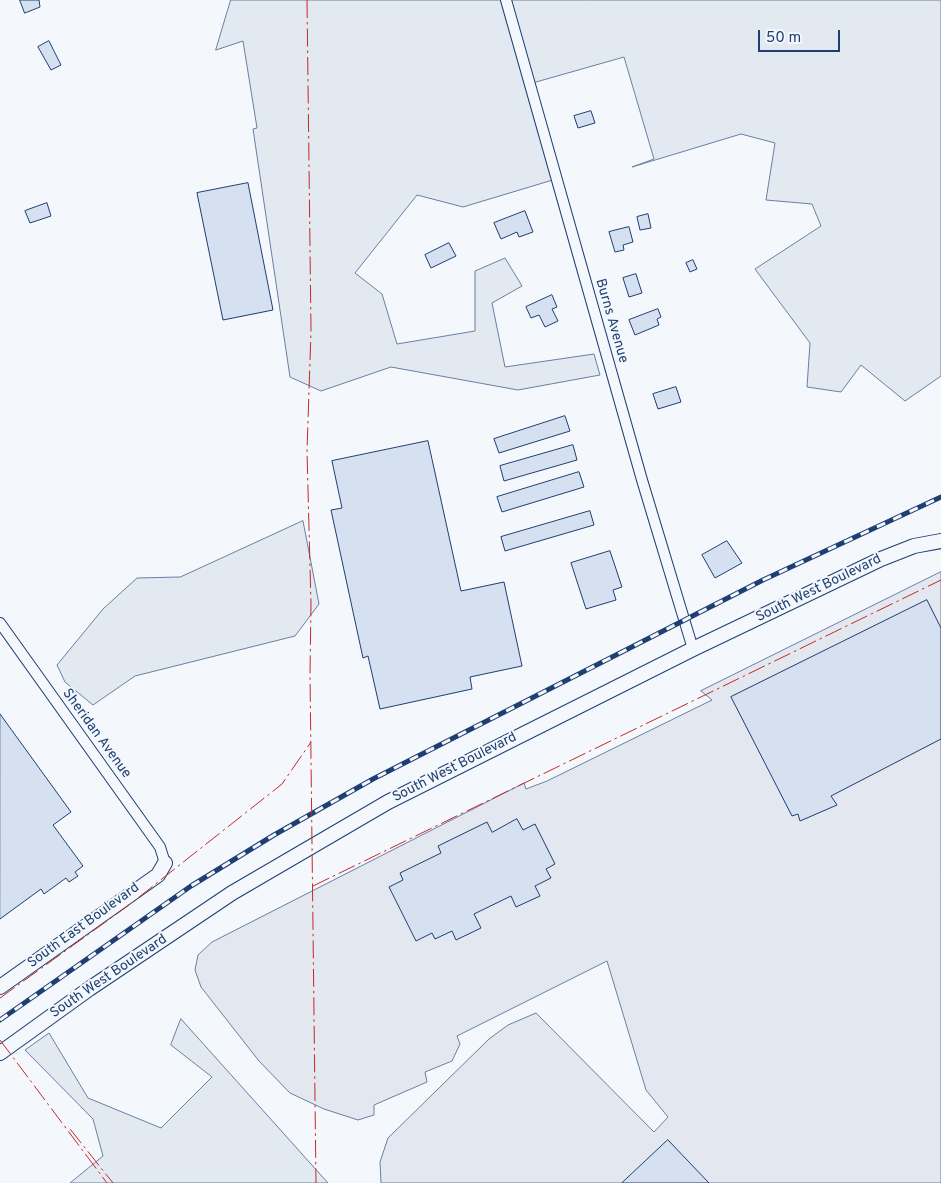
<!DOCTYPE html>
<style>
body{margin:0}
#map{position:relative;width:941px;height:1183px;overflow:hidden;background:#f4f7fb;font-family:Overpass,sans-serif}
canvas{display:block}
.scale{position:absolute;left:758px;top:30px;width:82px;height:22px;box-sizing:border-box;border:2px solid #1d3f73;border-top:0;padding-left:6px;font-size:15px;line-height:18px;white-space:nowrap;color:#1d3f73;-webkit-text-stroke:4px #f4f7fb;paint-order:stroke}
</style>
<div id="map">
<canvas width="941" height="1183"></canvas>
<div class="scale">50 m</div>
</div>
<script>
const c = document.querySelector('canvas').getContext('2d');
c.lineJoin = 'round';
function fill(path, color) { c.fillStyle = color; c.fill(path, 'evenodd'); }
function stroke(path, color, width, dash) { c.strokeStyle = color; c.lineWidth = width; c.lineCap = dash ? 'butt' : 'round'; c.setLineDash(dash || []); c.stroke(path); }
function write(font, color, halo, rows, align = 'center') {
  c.font = font + ' Overpass,sans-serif'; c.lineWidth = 4; c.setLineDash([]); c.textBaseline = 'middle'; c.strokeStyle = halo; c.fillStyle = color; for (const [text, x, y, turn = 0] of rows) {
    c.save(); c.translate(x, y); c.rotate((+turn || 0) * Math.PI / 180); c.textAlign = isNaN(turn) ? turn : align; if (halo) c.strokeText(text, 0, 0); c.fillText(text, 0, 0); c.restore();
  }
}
const green = new Path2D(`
 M231,0H941V376L905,401L861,365L841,392L807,387L810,343L755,269L821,226L812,204L766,200L775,143L741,134L632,167L654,159L624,57L529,84L556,179L463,207L417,195L355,273L382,294L397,344L475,331V271L505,258L522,286L492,303L505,367L594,354L600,375L518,390L391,367L321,391L290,377L253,129L257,128L243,41L216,50Z
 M303,521L319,604L295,636L135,676L93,705L65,682L57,665L103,609L137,578L180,577Z
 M181,1019L328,1183H70L103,1156L93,1119L25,1050L49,1033L88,1098L161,1128L212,1077L171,1045Z`);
fill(green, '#e3e9f0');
stroke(green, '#687fa3', 1);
const parking = new Path2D(`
 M941,572V1183H381L380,1162L388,1138L489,1039L508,1025L536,1013L654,1132L668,1117L646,1090L607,961L457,1036L460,1044L452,1061L425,1072L427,1082L374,1105V1115L358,1120L324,1109L290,1093L259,1061L201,987L195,970L198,955L212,942L524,783L526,789L547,781L712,700L701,691Z`);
fill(parking, '#e3e8f0');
stroke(parking, '#687fa3', 1);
const building = new Path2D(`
 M20,0H39L40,7L25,13Z
 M49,41L61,65L51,70L38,47Z
 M591,111L595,123L578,128L574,116Z
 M248,183L273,310L223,320L197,193Z
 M47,203L51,216L30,223L25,211Z
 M525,211L533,232L519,237L517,232L501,239L494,223Z
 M648,214L651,228L640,230L637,217Z
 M629,227L633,242L623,245L624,250L615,252L609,232Z
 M449,243L456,256L431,268L425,255Z
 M693,260L697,269L690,272L686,263Z
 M636,274L642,293L629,297L623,278Z
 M552,295L557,307L552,309L558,321L545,327L539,315L531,318L526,307Z
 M658,309L661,317L657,319L659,325L635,335L629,320Z
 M676,387L681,402L658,409L653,394Z
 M565,416L570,431L499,453L494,439Z
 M428,441L461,591L504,582L522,666L470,677L472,689L380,709L368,656L363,658L331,510L342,508L332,461Z
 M573,445L577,460L504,481L500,466Z
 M579,472L584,487L502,512L497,497Z
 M590,511L594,525L505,551L501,537Z
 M727,541L742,563L715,578L702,555Z
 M610,551L622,587L613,590L616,600L586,609L571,563Z
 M927,600L941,628V739L831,796L837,805L800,821L798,814L792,816L731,697Z
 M0,714L71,812L53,825L83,866L75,872L78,876L69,882L66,878L44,894L41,889L0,919Z
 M517,819L523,830L535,824L555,864L546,869L551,878L535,886L540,896L516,907L511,896L474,914L481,928L456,940L452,931L435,939L432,933L416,941L389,887L403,880L400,873L441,853L438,846L487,822L492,832Z
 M668,1140L709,1183H622Z`);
fill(building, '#d5e0f0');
stroke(building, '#1d3f73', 1);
const street = new Path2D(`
 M506,0L642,480L693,649
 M0,623L160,847L165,863`);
const secondary = new Path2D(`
 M0,987L158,875L165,863
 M0,1053L89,989L232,893L388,802L693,649L881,559L914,546L941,541`);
stroke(street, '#1d3f73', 12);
stroke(secondary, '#1d3f73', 16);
stroke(street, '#f4f7fb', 10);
stroke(secondary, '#f4f7fb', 14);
const rail = new Path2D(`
 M0,1020L191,886L274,835L373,779L763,580L941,497`);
stroke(rail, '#1d3f73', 5);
stroke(rail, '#f4f7fb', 3, [9]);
stroke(new Path2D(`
 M307,0L311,331L307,451L311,604L310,674L316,1183
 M313,886L941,580
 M0,998L129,905L282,784L311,742
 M0,1040L107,1183
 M70,1129L113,1183`), '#c62828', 1, [18, 4, 2.5, 4]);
write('14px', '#1d3f73', '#f4f7fb', [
 ["Burns Avenue",611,321,74],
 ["South West Boulevard",819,589,-26],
 ["Sheridan Avenue",96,734,54],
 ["South West Boulevard",455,768,-27],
 ["South East Boulevard",84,926,-36],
 ["South West Boulevard",109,977,-34]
]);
</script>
